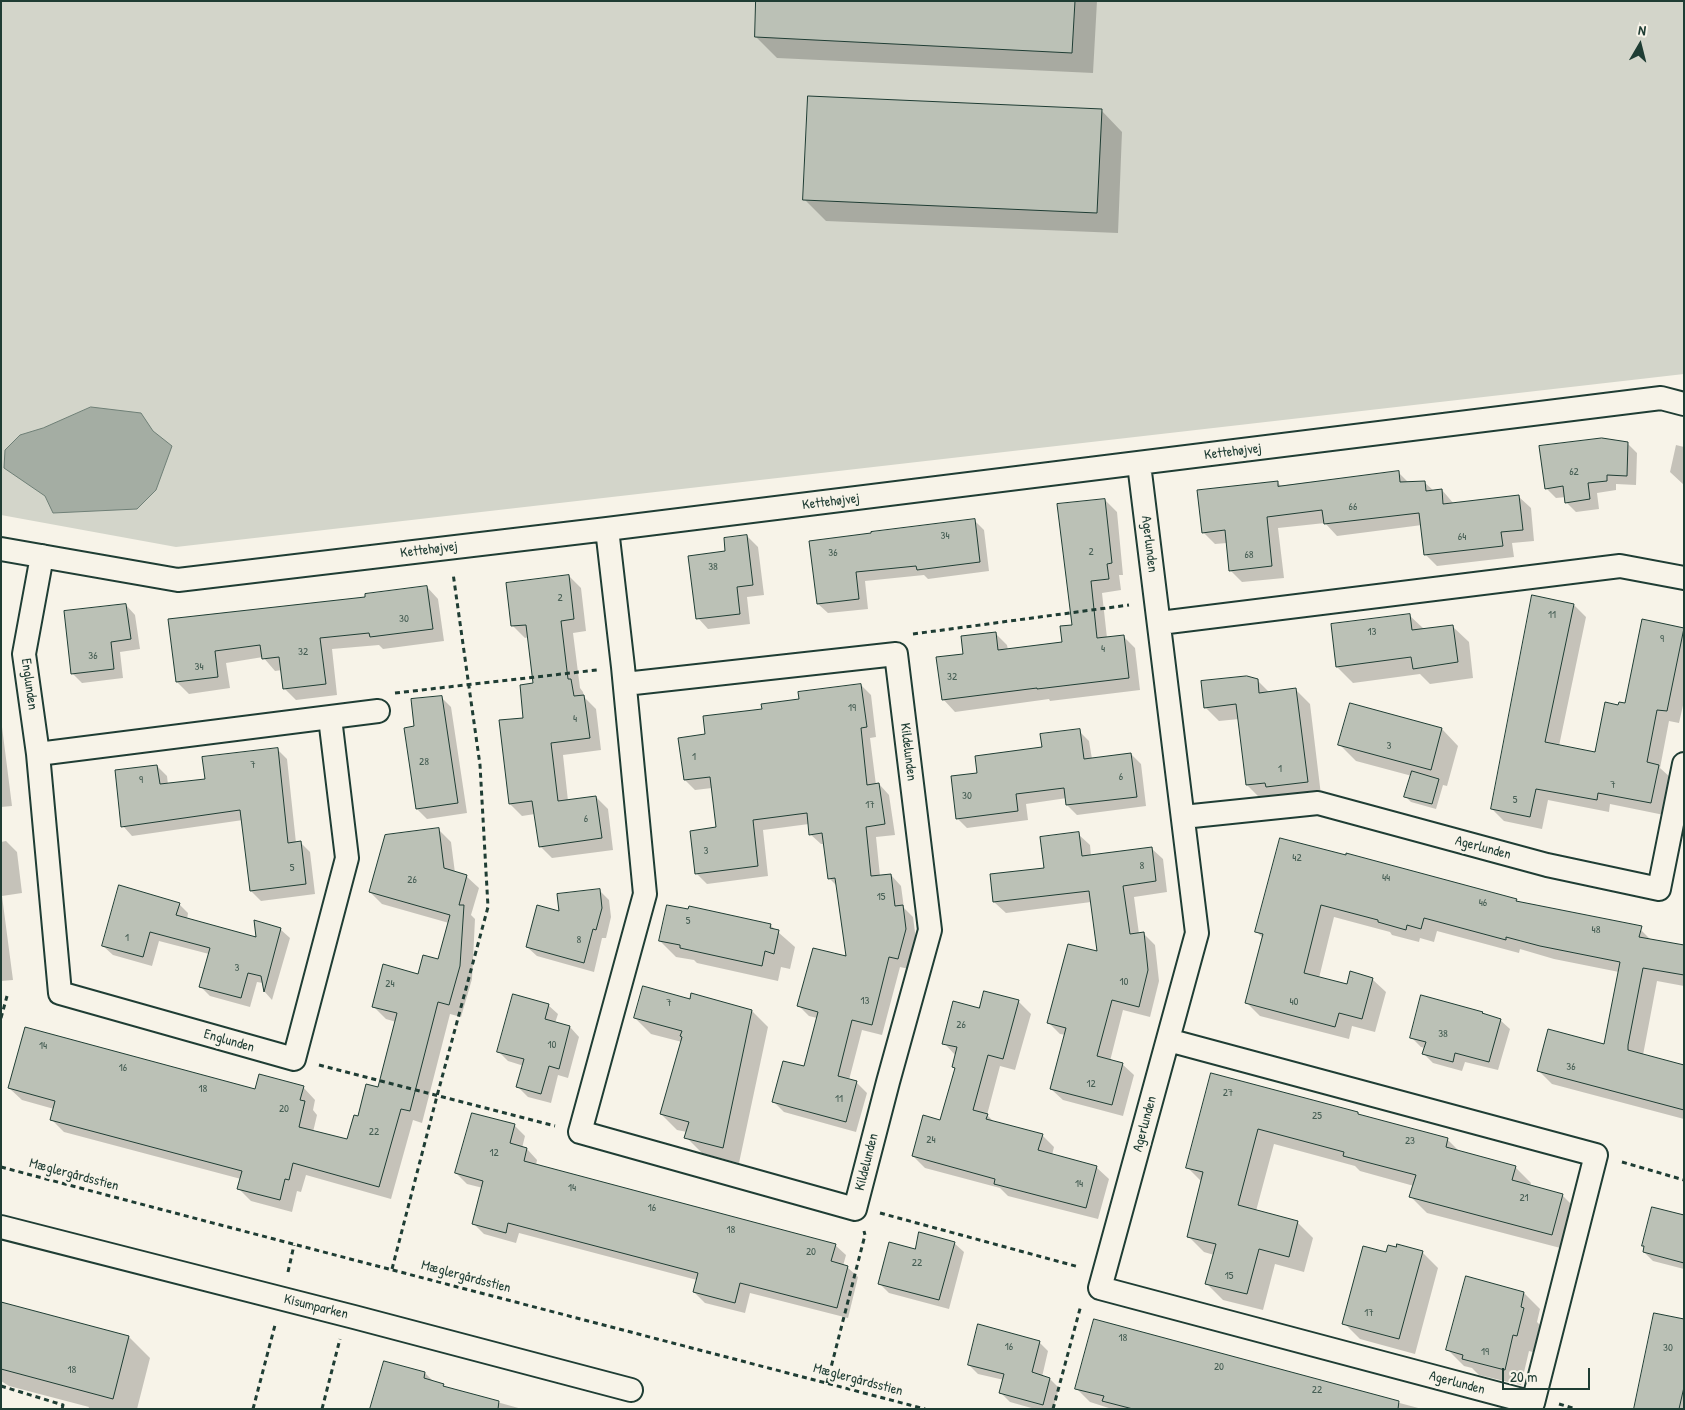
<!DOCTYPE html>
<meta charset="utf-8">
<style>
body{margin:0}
#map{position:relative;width:1685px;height:1410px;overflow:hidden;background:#f7f3e8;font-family:"Patrick Hand",sans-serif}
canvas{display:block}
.frame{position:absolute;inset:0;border:2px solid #1f3d34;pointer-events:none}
.north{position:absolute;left:1615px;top:20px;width:50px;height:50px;-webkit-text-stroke:4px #f7f3e8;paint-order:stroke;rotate:8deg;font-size:14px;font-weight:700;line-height:20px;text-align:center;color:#1f3d34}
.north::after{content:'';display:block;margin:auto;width:18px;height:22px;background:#1f3d34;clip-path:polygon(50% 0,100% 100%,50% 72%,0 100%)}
.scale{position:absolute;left:1502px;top:1368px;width:88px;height:22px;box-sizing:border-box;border:2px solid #1f3d34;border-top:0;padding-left:6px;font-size:15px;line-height:18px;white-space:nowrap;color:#1f3d34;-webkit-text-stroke:4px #f7f3e8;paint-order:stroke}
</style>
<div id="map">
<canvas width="1685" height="1410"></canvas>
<div class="frame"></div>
<div class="north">N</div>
<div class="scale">20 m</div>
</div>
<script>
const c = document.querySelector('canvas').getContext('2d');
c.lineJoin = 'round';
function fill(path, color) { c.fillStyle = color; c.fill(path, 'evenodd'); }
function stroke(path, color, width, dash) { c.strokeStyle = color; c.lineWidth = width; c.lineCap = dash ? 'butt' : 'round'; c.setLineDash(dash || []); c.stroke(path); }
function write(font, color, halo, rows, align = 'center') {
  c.font = font + ' "Patrick Hand",sans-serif'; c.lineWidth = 5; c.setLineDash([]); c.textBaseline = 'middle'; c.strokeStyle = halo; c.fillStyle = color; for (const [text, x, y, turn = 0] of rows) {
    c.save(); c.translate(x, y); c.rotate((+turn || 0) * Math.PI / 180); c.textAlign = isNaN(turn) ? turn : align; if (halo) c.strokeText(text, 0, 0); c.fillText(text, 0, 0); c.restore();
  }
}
fill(new Path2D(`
 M1,1H1684V374L176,547L1,515Z`), '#d3d5ca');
const water = new Path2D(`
 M91,407L141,413L153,431L172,446L156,490L137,509L53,513L45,496L4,468L5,450L20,435L43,428Z`);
fill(water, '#a4ada3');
stroke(water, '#6f8077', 1);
fill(new Path2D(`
 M758,1H1097L1093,73L777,58L756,37Z
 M1101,110L1122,132L1118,233L826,221L805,200Z
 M1627,443L1637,453L1636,485L1616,484V490L1597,493L1599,509L1576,512L1566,502V497L1556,498L1546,488Z
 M1676,445L1684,447V485L1670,472Z
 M1399,473L1409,483L1424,482L1434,491L1442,490L1454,504L1519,497L1531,508L1534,541L1512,543L1514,557L1437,566L1425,554L1422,525L1337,536L1325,523L1278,528L1284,578L1242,582L1230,570L1227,543L1215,544L1203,532L1277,482L1282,487Z
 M1105,500L1117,512L1123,575H1119L1121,590L1102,593L1107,638L1123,636L1135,648L1140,690L1050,701L1049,699L955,712L943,699L964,655L995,633L1007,645L1008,650L1063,643L1073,626Z
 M975,521L984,530L989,571L928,579L924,575L865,581L868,609L828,613L818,604L811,543Z
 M747,536L758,547L764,595L747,597L750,624L708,629L698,618L727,552Z
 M569,576L581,588L586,631L573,633L580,688L583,692L584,697L596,709L601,750L563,755L568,801L596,797L608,809L613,850L552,858L540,846L535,814L522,816L510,804L524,719L535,684L529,637L525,638L513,626Z
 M427,587L438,599L444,641L383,649L379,645L332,649L337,695L296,700L284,688L282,670L275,671L263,657L226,663L230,688L189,694L177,682L169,620L366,598Z
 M126,605L135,615L140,649L120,652L123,678L82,683L72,673Z
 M1574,605L1586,617L1559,746L1596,753L1619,706L1626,704L1684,629V701L1679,723L1669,721L1660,768L1671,778L1664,815L1610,804L1609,812L1548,800L1542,829L1504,821L1492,809Z
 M1409,615L1424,629L1452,626L1469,642L1473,678L1430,684L1420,674L1353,683L1337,667L1332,625Z
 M1257,680L1270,693L1296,690L1310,704L1321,795L1261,799L1247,785L1239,719L1219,721L1205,707Z
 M861,685L871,695L876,737L870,738L876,785L879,784L889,795L895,835L876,837L880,876L891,875L901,886L904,908L913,917L916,940L909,969L900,967L882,1035L862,1030L849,1080L856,1082L867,1093L856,1132L784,1112L774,1102L804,1068L817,1018L809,1016L799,1006L847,957L837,886L829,878L825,844H821L810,834L809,824L763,830L768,876L707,884L696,873L717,828L712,788L695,790L685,780L706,735L763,710Z
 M441,697L451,707L467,813L427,819L417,809L405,729L415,727Z
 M1,719L12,806L1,807Z
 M1442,729L1458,746L1447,786L1443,785L1436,809L1411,802L1406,797L1412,776L1356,761L1340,745Z
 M1079,731L1089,741L1092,759L1131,754L1141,764L1146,806L1077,815L1067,805V798L1026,804L1028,820L967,828L957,818L978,774L1043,748Z
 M277,749L287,759L296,843L300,842L310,852L315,894L261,901L251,891L243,820L132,836L123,826L157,766L167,776L168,785L207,781Z
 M438,829L451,842L455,873L466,876L479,888L471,915L475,919L472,979L461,1017L450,1014L422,1123L413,1120L391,1199L306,1175L301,1192L297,1191L292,1212L251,1201L239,1189L241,1179L64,1132L51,1119L54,1109L22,1100L9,1088L256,1090L303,1087L315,1100L313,1110L317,1115L313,1132L348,1141L358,1117L379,1089L396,1022L386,1019L373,1006L439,960L449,923L382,904L370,892Z
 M1078,834L1090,845L1091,856L1151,848L1163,859L1167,892L1134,897L1139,934H1144L1155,945L1159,981L1150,1017L1123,1010L1110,1061L1122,1064L1134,1075L1123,1116L1063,1100L1051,1089L1066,1035L1060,1034L1048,1022L1098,953L1091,902L1006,913L994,902L1045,869Z
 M1281,839L1516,900L1519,902L1640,929L1652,941L1684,947V986L1657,981L1643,1055L1684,1066V1119L1552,1084L1539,1071L1605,1045L1619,972L1554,959L1520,949L1519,953L1437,931L1434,942L1420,938L1419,942L1392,935L1390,932L1334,917L1319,978L1348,986L1372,979L1386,992L1375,1032L1352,1026L1349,1039L1260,1016L1246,1002L1263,938L1257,932Z
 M6,841L17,852L22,893L2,896L13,980L1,981V842Z
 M600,891L609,900L611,917L606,938H602L594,972L537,956L527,947L560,912Z
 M179,904L188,913L187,920L257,939L280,929L290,938L272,1000L264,991L263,983L257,982L250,1007L210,996L201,987L209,954L159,941L152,966L113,955L103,946Z
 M770,925L795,947L790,969L781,967L778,981L697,963L694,960L676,957L660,941Z
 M691,1000L752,1011L768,1027L739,1163L702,1153L686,1137L687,1132L677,1130L661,1114L682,1042L651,1034L635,1018Z
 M1018,1001L1031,1014L1015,1070L1000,1066L987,1115L995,1123L1042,1135L1054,1147L1052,1155L1096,1167L1109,1179L1098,1219L1008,1196L1000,1188L925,1168L913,1156L941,1121L956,1070L953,1067L956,1056L944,1043L980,1009Z
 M548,1005L558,1014L555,1023L570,1027L579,1037L568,1078L558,1075L551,1103L528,1097L518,1087L524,1066L508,1061L499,1052Z
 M1482,1013L1484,1015L1500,1020L1510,1029L1498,1070L1465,1062L1462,1071L1433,1063L1424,1054L1425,1048L1421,1047L1411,1037Z
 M1211,1075L1358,1114L1360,1116L1447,1139L1460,1152L1515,1167L1531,1183L1530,1187L1562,1195L1578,1211L1568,1250L1427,1213L1411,1197L1414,1186L1360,1171L1355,1166L1274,1144L1256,1211L1297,1222L1313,1238L1304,1272L1275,1264L1263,1310L1223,1300L1207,1284L1214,1255L1204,1252L1188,1236L1202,1182L1187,1167Z
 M514,1125L525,1136L522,1148L527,1149L537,1160L536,1165L835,1245L846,1255L843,1266L847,1267L858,1277L848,1318L750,1293L745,1313L705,1303L694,1292L697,1280L519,1233L516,1243L484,1234L474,1224L483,1188L467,1184L456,1173Z
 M1684,1216V1269L1653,1261L1644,1252L1645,1247L1643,1245Z
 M954,1243L964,1252L949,1309L889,1293L880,1284L916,1251Z
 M1397,1248L1422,1252L1438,1268L1415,1354L1360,1339L1344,1323L1387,1253Z
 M1524,1293L1540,1309L1537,1322L1540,1325L1533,1352L1529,1351L1521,1385L1479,1375L1472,1368L1464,1366L1448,1350Z
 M1,1301L3,1303L129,1337L150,1358L137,1409H88L89,1407L9,1386L1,1381Z
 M1094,1321L1422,1409H1112L1090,1402L1076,1388Z
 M1684,1321V1409H1636Z
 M1039,1342L1048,1351L1042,1377L1050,1379L1059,1388L1053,1409H1035L1010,1402L1001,1393L1004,1380L978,1374L969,1365Z
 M425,1373L434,1382L443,1385L447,1388L522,1409H372Z`), '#0003');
const building = new Path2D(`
 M756,1H1075L1072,53L755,37Z
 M808,96L1102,109L1097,213L803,200Z
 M1602,438L1628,442L1627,476L1607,475V481L1588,483L1590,499L1565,503L1563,486L1545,489L1539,446Z
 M1399,471L1400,482L1425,481L1426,491L1442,489L1443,504L1519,495L1523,530L1501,532L1503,546L1424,555L1419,513L1324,524L1322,510L1267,517L1272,566L1229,571L1225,530L1202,533L1197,490L1278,481V486Z
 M1105,499L1112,563L1107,564L1109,579L1091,581L1097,638L1124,635L1129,678L1037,689V688L942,700L936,657L963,654L961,636L996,632L998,650L1062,642L1060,626L1072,625L1057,504Z
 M975,519L980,562L917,570L916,566L856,572L859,599L817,604L809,541L871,533V532Z
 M747,535L753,585L737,587L740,614L696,619L688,556L725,551L724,538Z
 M569,575L574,619L561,621L568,679H571L574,696L584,695L590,738L551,743L558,801L596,796L602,838L539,847L532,801L509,804L499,720L523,718L520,685L533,683L526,625L511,626L506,583Z
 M427,586L433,629L370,637L369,633L320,638L326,684L283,689L279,657L262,659L260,645L215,651L218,677L176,682L168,619L365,597V594Z
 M1532,595L1574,604L1545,742L1595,752L1605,702L1618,705L1619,702L1625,703L1642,619L1684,628L1667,711L1657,710L1647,762L1659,765L1651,803L1598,793L1597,800L1536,789L1530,817L1491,809Z
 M126,604L131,639L111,642L114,669L71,674L64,611Z
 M1410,614L1412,630L1453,625L1458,662L1413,669L1411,657L1336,667L1331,624Z
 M1247,676L1258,679L1259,693L1296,688L1308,782L1266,787L1265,783L1246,785L1236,704L1204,708L1201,681Z
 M861,684L867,727L861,728L867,785L879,783L885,824L866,827L871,876L891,874L895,906L903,905L906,929L898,959L889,957L872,1025L852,1020L838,1076L857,1081L846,1122L772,1102L783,1061L804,1066L818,1012L797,1006L813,948L846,956L835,878L828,879L822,833L809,835L807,813L753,820L758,866L695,874L690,831L716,827L710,777L684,780L678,738L705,734L703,716L762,709L761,704L799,699L798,692Z
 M442,696L458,803L416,809L404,728L414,726L411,699Z
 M1350,703L1442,728L1431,770L1338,745Z
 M1080,729L1084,759L1131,753L1137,797L1066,805L1064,788L1016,794L1018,811L956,819L951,776L977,773L975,756L1042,747L1040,734Z
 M278,748L288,843L301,841L306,884L250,891L240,810L121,827L115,770L157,765L160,784L205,779L202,757Z
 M1412,771L1439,779L1432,804L1404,797Z
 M439,828L444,868L467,875L459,905H464L460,966L449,1005L438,1002L410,1111L401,1109L379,1187L293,1163L289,1180L285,1179L280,1200L237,1189L242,1171L50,1120L55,1101L8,1088L25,1027L255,1089L259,1074L304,1086L300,1100L305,1101L299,1127L347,1139L354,1115L358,1116L366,1084L378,1087L397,1013L372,1007L383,964L418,974L423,955L438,959L450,915L369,892L385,835Z
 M1079,832L1082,856L1152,847L1156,881L1123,886L1130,934L1144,932L1148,970L1139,1007L1112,1000L1097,1056L1123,1063L1112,1105L1050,1089L1066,1028L1047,1023L1068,944L1097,951L1089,891L993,902L990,874L1044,868L1040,837Z
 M1280,838L1346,855V853L1517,899L1516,901L1642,926L1639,937L1684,945V975L1643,968L1628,1045V1050L1684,1065V1110L1537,1071L1548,1029L1604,1044L1620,962L1540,946L1506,937V940L1424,918L1421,929L1407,925L1406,930L1378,922V920L1321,905L1304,973L1347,984L1350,971L1373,978L1362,1019L1339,1013L1335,1027L1245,1003L1263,934L1255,932Z
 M119,885L180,903L176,915L256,937L254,920L281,928L264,992L261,976L248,973L241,998L199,987L210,948L150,932L143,957L102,946Z
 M600,889L602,908L596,930L593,929L584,963L526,947L537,905L559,911L557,894Z
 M667,905L688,909L689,906L771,924L770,928L779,930L774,954L765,951L762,966L680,948V945L659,941Z
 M643,986L690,999L691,993L752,1010L723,1148L684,1138L689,1122L660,1114L682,1037L680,1036L682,1031L634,1018Z
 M984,991L1019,1000L1003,1059L988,1055L973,1110L988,1114L986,1119L1043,1134L1038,1150L1097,1166L1086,1208L994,1184L995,1179L912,1156L923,1115L940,1120L955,1068L952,1067L957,1047L942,1044L953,1001L979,1008Z
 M513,994L549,1004L545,1019L570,1026L559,1069L549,1066L541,1094L516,1087L524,1059L497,1052Z
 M1421,995L1483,1012L1482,1013L1501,1019L1489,1062L1455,1053L1453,1062L1422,1054L1426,1042L1410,1038Z
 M1211,1073L1358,1112V1114L1448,1138L1446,1147L1516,1166L1512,1180L1563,1194L1552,1235L1409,1197L1416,1175L1343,1156L1344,1152L1258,1129L1238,1205L1298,1221L1289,1257L1259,1249L1247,1294L1205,1284L1216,1244L1187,1237L1203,1172L1186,1168Z
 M472,1113L515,1124L510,1143L527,1148L524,1161L836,1244L831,1261L848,1266L837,1308L740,1283L735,1303L693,1292L698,1273L508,1223L506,1233L472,1224L483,1181L455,1173Z
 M1652,1207L1684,1215V1263L1643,1252L1644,1246H1642Z
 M919,1232L955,1242L939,1300L878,1284L889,1242L915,1249Z
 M1397,1244L1423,1251L1399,1339L1342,1324L1363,1246L1386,1252L1388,1245L1396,1247Z
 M1466,1276L1524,1292L1521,1307L1524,1308L1517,1336L1513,1335L1505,1370L1462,1359L1463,1355L1446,1350Z
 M1,1302L129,1336L113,1399L1,1369Z
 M1654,1313L1684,1319V1387L1679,1409H1634Z
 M1094,1319L1399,1401L1398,1409H1133L1102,1401L1104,1396L1075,1389Z
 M978,1324L1040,1341L1032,1372L1050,1378L1043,1405L999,1393L1004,1374L968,1365Z
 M384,1361L425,1372L424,1378L444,1384L443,1386L499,1401L498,1409H370Z`);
fill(building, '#bbc1b6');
stroke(building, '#1f3d34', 1);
const minor = new Path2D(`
 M1139,464L1197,933L1100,1288L1533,1403L1596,1155L1168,1040
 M607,529L623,667L645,894L580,1132L855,1209L888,1082L930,930L896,654L625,684
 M1,549L178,580L607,529L1661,398L1684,404
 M42,556L24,654L38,754L60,993L294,1059L347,858L330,718
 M1160,623L1620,566L1684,578
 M38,754L378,711
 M1183,817L1318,803L1547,865L1659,889L1684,764
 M1,1227L354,1317L631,1390`);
stroke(minor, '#1f3d34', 26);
stroke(new Path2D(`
 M913,634L1129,605
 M395,693L597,670
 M1,1018L7,996
 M319,1065L555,1126
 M1622,1162L1684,1180
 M1,1167C309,1249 617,1328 925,1409
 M880,1213L1079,1267
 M392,1269L437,1096L488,907L480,765L453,573
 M288,1272L294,1245
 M827,1383L865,1235L864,1231
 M1,1386L63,1405L62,1409
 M1559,1404L1576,1409
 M253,1409L275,1325
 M322,1409L340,1339
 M1053,1409L1081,1305`), '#1f3d34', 3, [5, 4]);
stroke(minor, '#f7f3e8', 22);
write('11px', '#465e54', null, [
 ["62",1574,472],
 ["66",1353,507],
 ["34",945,536],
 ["64",1462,537],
 ["2",1091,552],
 ["36",833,553],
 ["68",1249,555],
 ["38",713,567],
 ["2",560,598],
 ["11",1552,615],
 ["30",404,619],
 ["13",1372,632],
 ["9",1662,639],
 ["4",1103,649],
 ["32",303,652],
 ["36",93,656],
 ["34",199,667],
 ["32",952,677],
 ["19",852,708],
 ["4",575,719],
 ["3",1389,746],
 ["1",694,757],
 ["28",424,762],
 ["7",253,765],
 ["1",1280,769],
 ["6",1121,777],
 ["9",141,780],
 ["7",1613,785],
 ["30",967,796],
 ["5",1515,800],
 ["17",870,805],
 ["6",586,819],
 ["3",706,851],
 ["42",1297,858],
 ["8",1142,866],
 ["5",292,868],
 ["44",1386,878],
 ["26",412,880],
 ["15",881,897],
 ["46",1483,903],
 ["5",688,921],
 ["48",1596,930],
 ["1",127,938],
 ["8",579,940],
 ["3",237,968],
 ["10",1124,982],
 ["24",390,984],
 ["13",865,1001],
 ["40",1294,1002],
 ["7",669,1003],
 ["26",961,1025],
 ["38",1443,1034],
 ["10",552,1045],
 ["14",43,1046],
 ["36",1571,1067],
 ["16",123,1068],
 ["12",1091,1084],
 ["18",203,1089],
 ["27",1228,1093],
 ["11",839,1099],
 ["20",284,1109],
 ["25",1317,1116],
 ["22",374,1132],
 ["24",931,1140],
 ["23",1410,1141],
 ["12",494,1153],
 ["14",1079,1184],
 ["14",572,1188],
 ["21",1524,1198],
 ["16",652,1208],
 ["18",731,1230],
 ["20",811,1252],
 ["22",917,1263],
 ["15",1229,1276],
 ["17",1369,1313],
 ["18",1123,1338],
 ["16",1009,1347],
 ["30",1668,1348],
 ["19",1485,1352],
 ["20",1219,1367],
 ["18",72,1370],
 ["22",1317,1390]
]);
write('14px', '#1f3d34', '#f7f3e8', [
 ["Kettehøjvej",1233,452,-7],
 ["Kettehøjvej",831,502,-7],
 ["Agerlunden",1149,544,83],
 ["Kettehøjvej",429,550,-7],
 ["Englunden",29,684,82],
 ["Kildelunden",908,752,83],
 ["Agerlunden",1483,848,15],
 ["Englunden",229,1041,16],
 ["Agerlunden",1145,1124,-75],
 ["Kildelunden",867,1162,-76],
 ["Mæglergårdsstien",74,1175,15],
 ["Mæglergårdsstien",466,1277,15],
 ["Kisumparken",316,1307,14],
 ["Mæglergårdsstien",858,1380,15],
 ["Agerlunden",1457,1383,15]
]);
</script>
